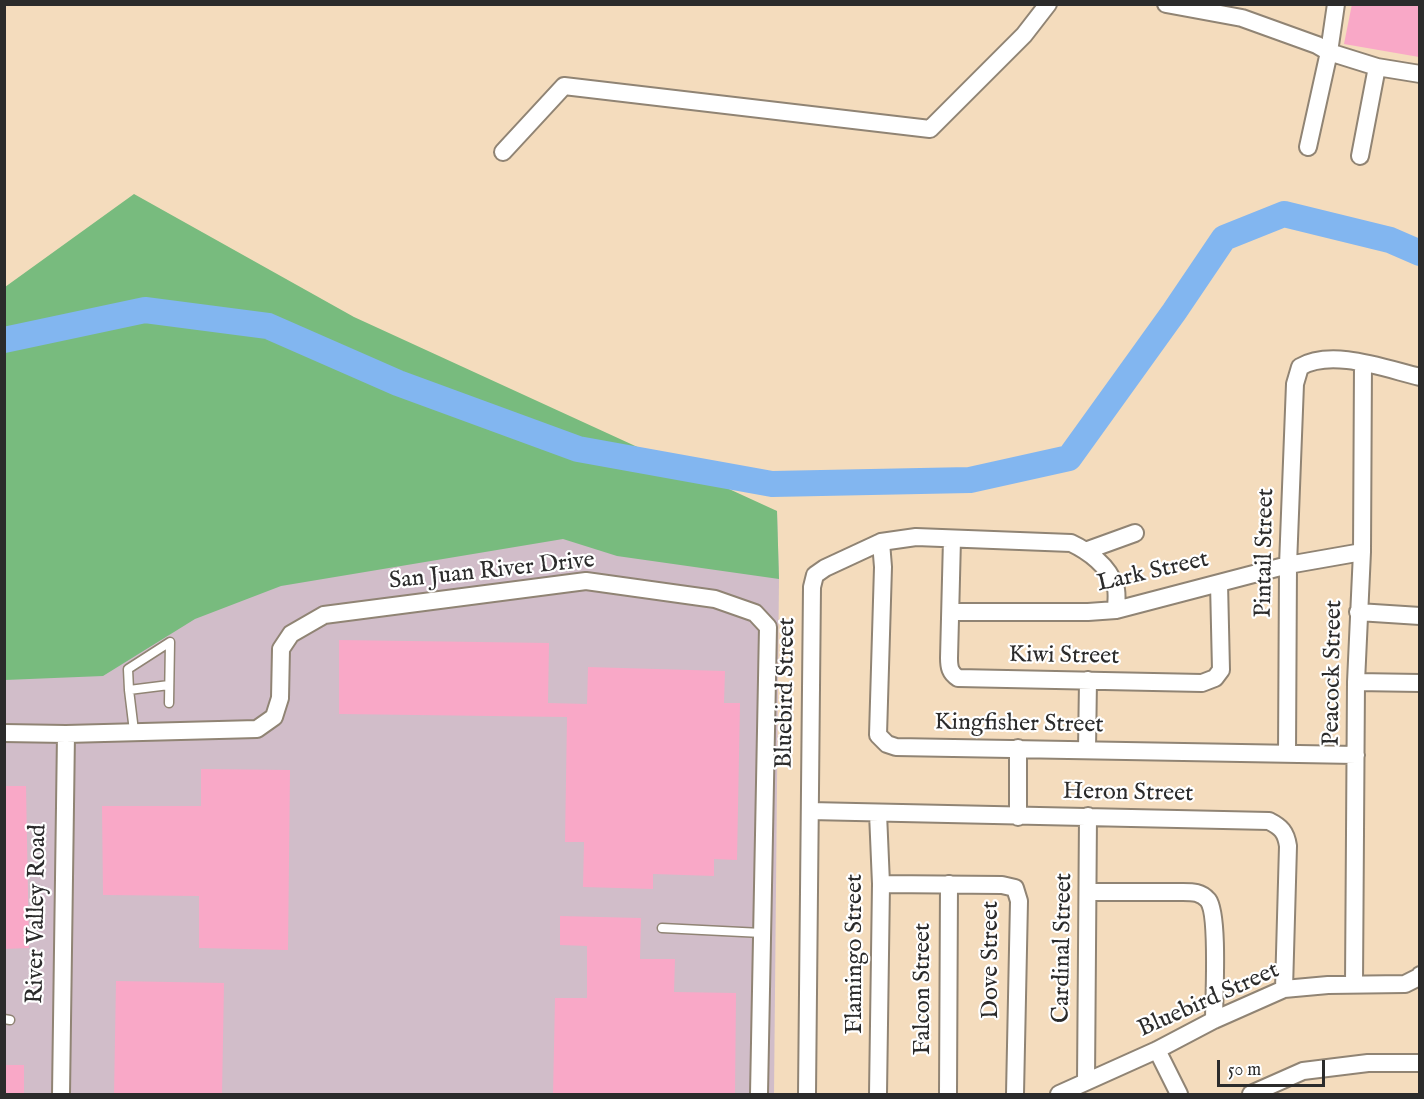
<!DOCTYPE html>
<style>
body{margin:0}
#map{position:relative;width:1424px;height:1099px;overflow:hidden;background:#f4dcbd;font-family:"IM FELL English",serif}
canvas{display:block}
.frame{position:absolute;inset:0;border:6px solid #2b2b2b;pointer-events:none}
.scale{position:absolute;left:1217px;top:1060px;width:108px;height:27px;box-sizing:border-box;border:3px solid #2b2b2b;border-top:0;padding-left:8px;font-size:18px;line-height:21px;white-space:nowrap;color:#2b2b2b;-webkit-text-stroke:4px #fff;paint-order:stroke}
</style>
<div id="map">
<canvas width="1424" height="1099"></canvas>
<div class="frame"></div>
<div class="scale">50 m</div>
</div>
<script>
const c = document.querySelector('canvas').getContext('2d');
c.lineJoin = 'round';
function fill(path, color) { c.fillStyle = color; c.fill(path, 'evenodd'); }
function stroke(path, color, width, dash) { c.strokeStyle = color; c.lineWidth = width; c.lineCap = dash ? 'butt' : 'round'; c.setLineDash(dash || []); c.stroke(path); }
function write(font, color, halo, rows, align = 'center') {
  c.font = font + ' "IM FELL English",serif'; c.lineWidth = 4.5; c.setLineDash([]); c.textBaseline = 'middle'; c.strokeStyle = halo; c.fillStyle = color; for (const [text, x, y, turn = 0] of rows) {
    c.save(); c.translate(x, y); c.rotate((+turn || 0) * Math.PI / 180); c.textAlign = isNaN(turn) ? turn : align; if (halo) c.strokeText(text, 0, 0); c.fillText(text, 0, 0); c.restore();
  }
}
fill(new Path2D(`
 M305,389L777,511L779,579L774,1094H5L4,390Z`), '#d1bdc9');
fill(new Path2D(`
 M134,194L354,317L777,511L779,579L617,556L563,539L281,586L195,619L103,676L5,680V287Z`), '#78bb7e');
stroke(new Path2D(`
 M4,340L145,310L268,326L398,383L578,449L772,484L970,480L1069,458L1174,312L1224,238L1284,214L1390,240L1420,253`), '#82b6f0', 26);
fill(new Path2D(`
 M1352,4H1419V57L1344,44Z
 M339,640L549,643L548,703L587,704L588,667L725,671L724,703H740L737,860L714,859V876L653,874V889L583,887L584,842H565L567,717L339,714Z
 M201,769L290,770L288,950L199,948V896L103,895L102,806H201Z
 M4,786H26L29,948L4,949Z
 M560,916L641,918L640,959H675L674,992L736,993L735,1095H553L555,998H587V946L560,945Z
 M116,981L224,983L222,1095H114Z
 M4,1065H24V1095H4Z`), '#f9a8c7');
const service = new Path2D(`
 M129,690L134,731
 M169,703L170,642L128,669L129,690L169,685
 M662,928L762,933
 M4,1019L10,1020`);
const minor = new Path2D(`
 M1166,4L1242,18L1317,45L1329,52L1377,67L1420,74
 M1308,147L1329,52L1336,4
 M503,152L564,86L930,129L1024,35L1048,4
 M1360,156L1377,67
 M952,539L949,658C949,667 950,673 958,678L1202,683L1215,678L1221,670L1219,583
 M881,542L883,567L878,735L887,744L896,747L1356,755
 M1088,550L1135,533
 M952,612H1088L1116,610L1288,565L1362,552
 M1358,612L1420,616
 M1356,682L1420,683
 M4,733L66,734L257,729L274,717L280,698L281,649L291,634L324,615L586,581L715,599L755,613L768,627L759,1094
 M1018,748V817
 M1087,750L1088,680
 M1287,754L1288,565L1295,384L1300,367C1332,348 1386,369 1420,377
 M810,811L1269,821C1281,827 1286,832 1288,846L1284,989
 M878,813L881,884L878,1094
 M881,884L1002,885L1015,888L1019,901L1015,1094
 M1089,892H1183C1193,892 1201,892 1208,900C1219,914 1214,998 1214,1020
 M1354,984L1356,682L1362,552L1363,363
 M1157,1050L1179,1094
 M1086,1081L1088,816
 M61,1094L66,734
 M807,1094L812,587L815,575L825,568L881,542L916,537L1071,543C1088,551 1109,566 1115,586C1118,592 1116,603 1116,610
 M948,1094L949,884
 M1059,1094L1157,1050L1214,1020L1284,989L1328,985L1405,984L1419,977L1420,975
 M1251,1094L1303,1071L1368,1063H1420`);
stroke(service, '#908474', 11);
stroke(minor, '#908474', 20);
stroke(service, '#fff', 8);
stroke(minor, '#fff', 16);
write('24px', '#2b2b2b', '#fff', [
 ["Pintail Street",1266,553,-89],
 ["San Juan River Drive",492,572,-6],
 ["Lark Street",1153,573,-13],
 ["Kiwi Street",1064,657,1],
 ["Peacock Street",1334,673,-89],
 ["Bluebird Street",787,693,-89],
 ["Kingfisher Street",1019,725,1],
 ["Heron Street",1128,794,1],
 ["River Valley Road",38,914,-89],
 ["Cardinal Street",1064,948,-89],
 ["Flamingo Street",856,954,-90],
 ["Dove Street",992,960,-90],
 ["Falcon Street",924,989,-90],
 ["Bluebird Street",1209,1001,-24]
]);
</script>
